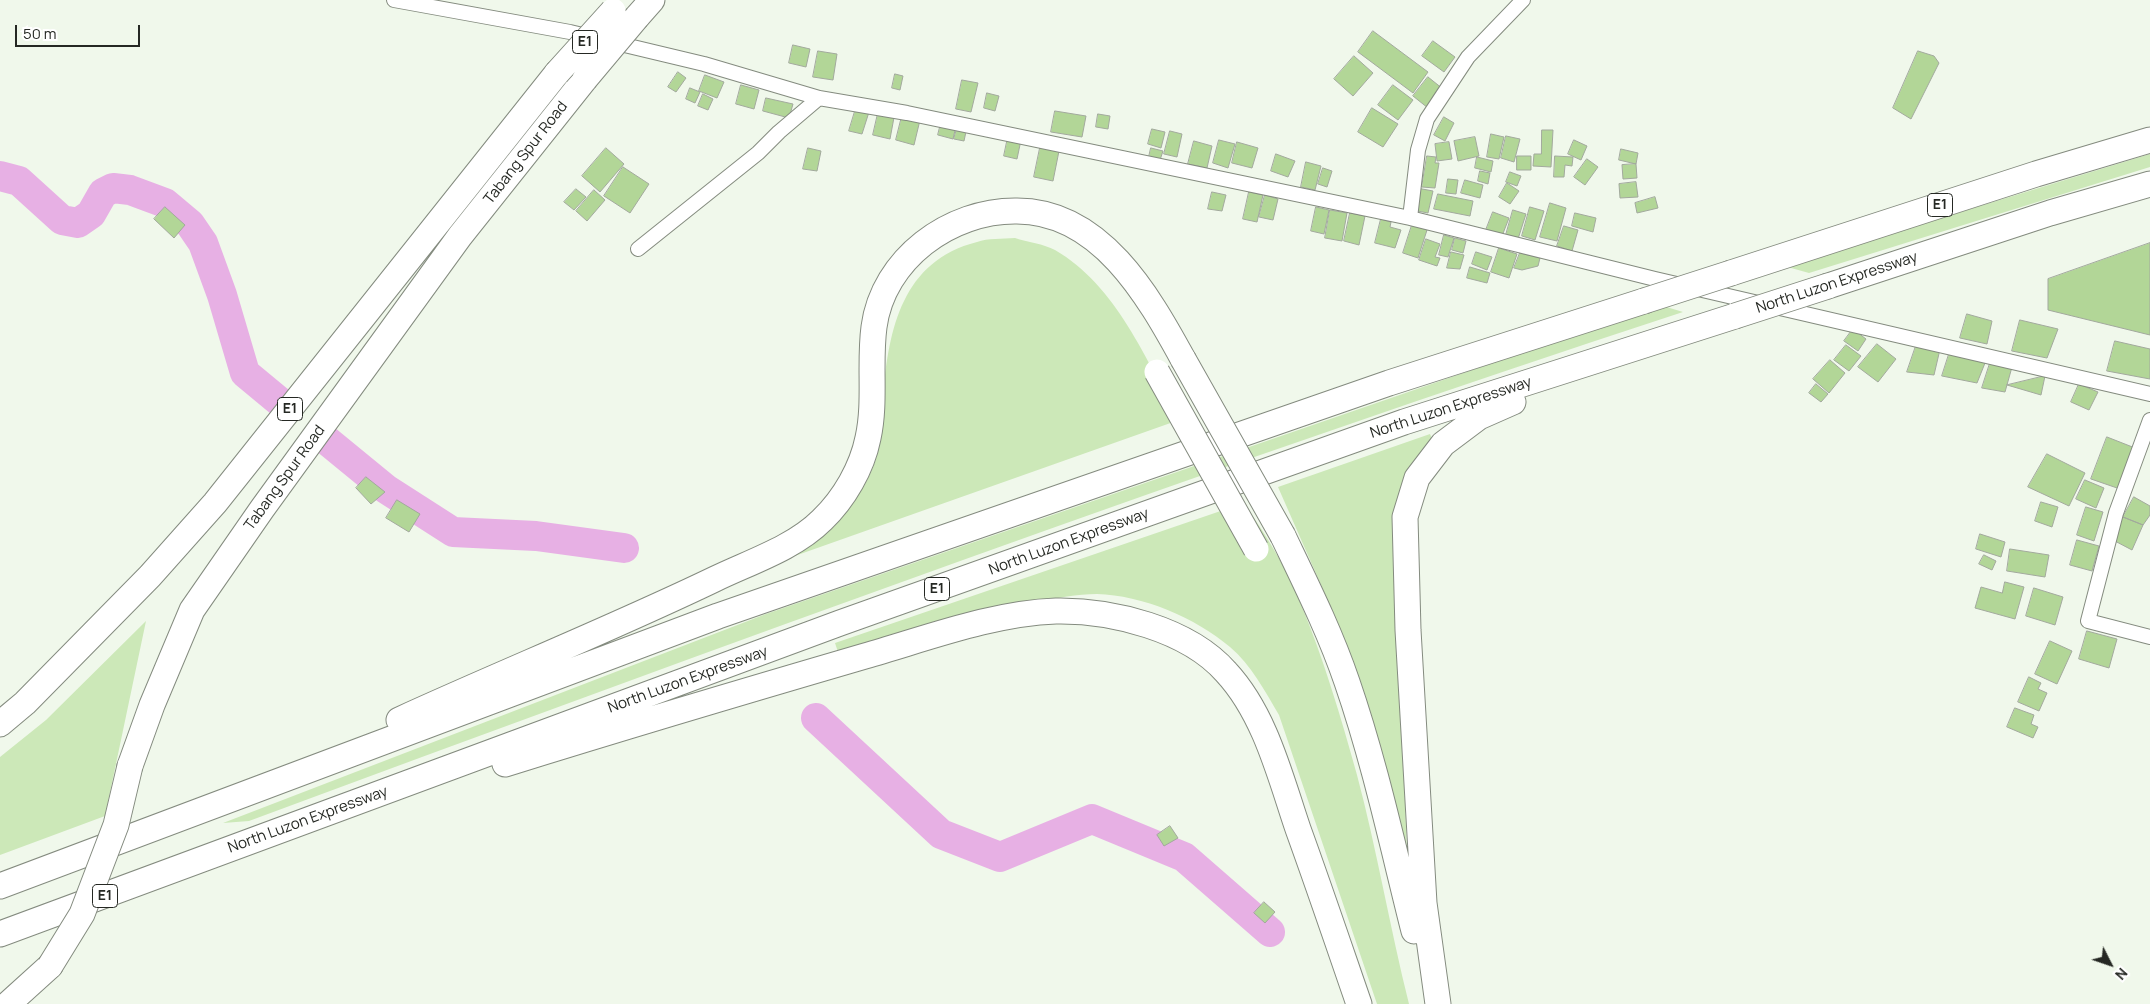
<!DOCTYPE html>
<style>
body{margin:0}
#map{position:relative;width:2150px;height:1004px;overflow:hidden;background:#f0f8eb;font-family:Manrope,sans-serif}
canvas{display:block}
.north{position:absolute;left:2085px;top:939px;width:50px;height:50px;-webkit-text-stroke:4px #fff;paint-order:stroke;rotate:131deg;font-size:14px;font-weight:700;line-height:20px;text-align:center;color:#252823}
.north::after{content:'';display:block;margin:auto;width:18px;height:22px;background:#252823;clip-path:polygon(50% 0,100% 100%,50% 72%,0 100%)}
.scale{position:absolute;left:15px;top:25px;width:125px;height:22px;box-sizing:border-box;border:2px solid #252823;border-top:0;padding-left:6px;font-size:15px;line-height:18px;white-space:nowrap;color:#252823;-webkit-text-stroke:4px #fff;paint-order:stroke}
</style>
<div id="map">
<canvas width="2150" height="1004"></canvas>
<div class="north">N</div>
<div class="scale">50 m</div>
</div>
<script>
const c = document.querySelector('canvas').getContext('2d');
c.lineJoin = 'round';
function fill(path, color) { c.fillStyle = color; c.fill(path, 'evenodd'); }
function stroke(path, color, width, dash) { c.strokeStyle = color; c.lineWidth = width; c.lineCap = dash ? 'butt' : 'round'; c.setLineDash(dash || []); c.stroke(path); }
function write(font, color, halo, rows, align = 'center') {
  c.font = font + ' Manrope,sans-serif'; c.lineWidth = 5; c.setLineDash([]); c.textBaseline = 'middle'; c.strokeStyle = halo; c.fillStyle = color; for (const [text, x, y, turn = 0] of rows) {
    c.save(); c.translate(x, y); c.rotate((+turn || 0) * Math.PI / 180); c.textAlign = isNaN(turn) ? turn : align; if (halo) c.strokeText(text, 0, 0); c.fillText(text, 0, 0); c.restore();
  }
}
fill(new Path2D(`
 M2150,154V167L1809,273L1784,266Z
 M1015,238C1027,242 1044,244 1055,250C1116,285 1147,361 1179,420L789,558C827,529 860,507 876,459C882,439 881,416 883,395C889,329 902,261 977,242C988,238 1002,239 1015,238Z
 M1660,305L1683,312C1201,470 725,645 249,821L223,823L766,614Z
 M1430,434L1432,439C1403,472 1397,488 1395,532L1407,854L1365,695L1332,610L1278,487Z
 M1244,503C1265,534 1286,566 1300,602C1323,657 1341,717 1357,775C1377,850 1390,928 1409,1004H1377L1279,715C1265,691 1251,665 1230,647C1196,618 1142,595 1097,594C1077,594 1057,598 1037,602L839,655L835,643Z
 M146,621L105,816L0,855V757L46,720Z`), '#cce8b8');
stroke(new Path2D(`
 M0,176L19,181L62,220L78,223L91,214L103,193L113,188L130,190L165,203L190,224L203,243L222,295L245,373L280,402
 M325,439L386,489L453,532L536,536L624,548
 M816,718L941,834L1000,857L1092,819L1184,857L1270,932`), '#e7b0e4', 30);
const building = new Path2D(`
 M1373,31L1428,72L1413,93L1358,52Z
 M1433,41L1455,57L1444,72L1422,56Z
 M793,45L810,49L806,67L789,63Z
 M818,51L837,54L833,80L813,77Z
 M1918,51L1934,56L1939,63L1911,119L1893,108Z
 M1354,56L1373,73L1353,96L1334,79Z
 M678,72L686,78L676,92L668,87Z
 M895,74L903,76L900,90L892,88Z
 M705,75L724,82L717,98L699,91Z
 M1428,77L1443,89L1428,108L1413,96Z
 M962,80L978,83L971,112L956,109Z
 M741,85L759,90L754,109L736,104Z
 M1393,85L1413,100L1398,120L1378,105Z
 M690,88L700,92L695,103L686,99Z
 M987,93L999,96L995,111L984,108Z
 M703,94L713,99L708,110L698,106Z
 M766,98L793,104L789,118L763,111Z
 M856,108L869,112L862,134L849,131Z
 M1372,108L1398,124L1383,147L1358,132Z
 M879,109L895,112L890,139L873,135Z
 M1055,111L1086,116L1082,137L1051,132Z
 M1098,114L1110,116L1108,129L1096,127Z
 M902,116L920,120L914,145L896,140Z
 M1444,117L1454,123L1445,141L1434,135Z
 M941,123L956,126L953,139L938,135Z
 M958,125L967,127L964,141L954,139Z
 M1152,129L1165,132L1161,148L1148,144Z
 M1542,130H1553L1551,167L1533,166L1534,154H1541Z
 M1170,131L1182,134L1177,157L1164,154Z
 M1491,134L1504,137L1499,159L1487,157Z
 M1506,136L1520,139L1514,162L1501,158Z
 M1008,137L1021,140L1017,159L1004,156Z
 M1475,137L1479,156L1458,161L1454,141Z
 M1219,140L1235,144L1228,168L1213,163Z
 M1574,140L1587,146L1581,160L1568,154Z
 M1194,141L1212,146L1207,168L1188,164Z
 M1237,142L1258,148L1252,168L1232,163Z
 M1449,142L1452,159L1437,161L1435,144Z
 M606,148L624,164L600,192L582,176Z
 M808,148L821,151L817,171L803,169Z
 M1040,148L1059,151L1053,181L1034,177Z
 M1151,148L1163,151L1160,160L1149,157Z
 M1621,149L1638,153L1636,164L1619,160Z
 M1276,154L1295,161L1288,177L1271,171Z
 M1427,156L1436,157L1435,163H1439L1435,188L1422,187Z
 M1517,156H1531V170H1517Z
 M1555,156L1573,157L1572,166L1565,165L1564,177H1554Z
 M1477,157L1493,161L1491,172L1475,168Z
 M1587,159L1598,167L1585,185L1574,177Z
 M1306,162L1321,166L1315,190L1301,187Z
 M1636,164L1637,178L1623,179L1622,165Z
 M623,167L649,184L630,213L604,196Z
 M1323,168L1332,171L1327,187L1318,184Z
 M1480,171L1490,173L1488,184L1478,181Z
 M1510,172L1521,176L1517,186L1506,182Z
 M1448,179L1458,180L1456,194L1446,193Z
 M1465,180L1483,185L1480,198L1461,193Z
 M1636,182L1638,197L1620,198L1619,184Z
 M1507,183L1519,191L1510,204L1499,197Z
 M1417,188L1433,191L1428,213L1412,210Z
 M576,189L586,197L574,210L564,202Z
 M594,190L605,200L587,221L576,211Z
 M1212,192L1226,195L1222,211L1208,209Z
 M1249,192L1263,195L1257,222L1243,219Z
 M1438,194L1473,201L1470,216L1434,209Z
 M1265,195L1278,199L1273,220L1259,217Z
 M1655,197L1658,208L1637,213L1635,203Z
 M1550,203L1566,208L1557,241L1540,237Z
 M165,207L185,225L174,238L154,219Z
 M1316,207L1329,210L1324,234L1311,231Z
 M1530,207L1544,211L1535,240L1522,236Z
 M1330,210L1347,213L1342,241L1325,238Z
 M1513,210L1526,214L1518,239L1506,235Z
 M1493,212L1509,218L1502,236L1486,230Z
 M1350,213L1365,216L1359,245L1344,241Z
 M1575,213L1596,218L1593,232L1572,226Z
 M1381,219L1391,222L1390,227L1401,230L1395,248L1375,243Z
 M1412,225L1427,230L1418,258L1403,253Z
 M1564,226L1578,230L1572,251L1557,246Z
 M1444,235L1454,238L1448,257L1439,255Z
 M1455,238L1466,241L1463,253L1452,250Z
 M1426,239L1440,244L1435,257L1440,258L1437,266L1419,260Z
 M2150,243V335L2048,310V279Z
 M1499,248L1517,254L1509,278L1491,272Z
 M1451,252L1464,255L1460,269L1447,268Z
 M1476,252L1492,257L1487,270L1472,264Z
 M1520,253L1540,258L1538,266L1522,270L1514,268Z
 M1470,267L1490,273L1487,283L1467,278Z
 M1967,314L1992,321L1987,344L1960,338Z
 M2020,320L2058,329L2047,358L2012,351Z
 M1853,329L1866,339L1858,351L1844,341Z
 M1918,340L1941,345L1934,375L1907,372Z
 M2115,341L2150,349V379L2107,371Z
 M1877,344L1896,359L1878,382L1858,367Z
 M1846,345L1861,356L1849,371L1834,360Z
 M1951,348L1985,363L1977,383L1942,376Z
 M1992,357L2012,367L2005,392L1982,388Z
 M1830,360L1845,373L1829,393L1813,379Z
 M2045,376L2041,395L2007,385Z
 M1816,384L1828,394L1821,402L1809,393Z
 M2079,384L2098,392L2089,410L2071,402Z
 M2107,437L2135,448L2120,489L2091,479Z
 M2047,454L2085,473L2069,506L2028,487Z
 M366,477L385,492L371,504L356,488Z
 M2085,480L2104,488L2096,508L2076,499Z
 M2134,497L2150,506V515L2143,525L2123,517Z
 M397,500L420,514L409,532L386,518Z
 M2041,502L2058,507L2052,527L2035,521Z
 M2086,507L2103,512L2094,541L2077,535Z
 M2123,517L2143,525L2132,550L2113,540Z
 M1980,534L2005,542L2001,557L1976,549Z
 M2077,540L2099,546L2092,571L2070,565Z
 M2010,549L2049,555L2045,577L2007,571Z
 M1984,555L1996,561L1992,570L1979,564Z
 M2005,582L2024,587L2015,619L1975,608L1981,587L2002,593Z
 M2034,588L2063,597L2055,625L2026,616Z
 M2087,631L2117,639L2109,668L2079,659Z
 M2050,641L2072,651L2057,684L2035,674Z
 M2029,677L2041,683L2038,689L2047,693L2039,711L2018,702Z
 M2015,708L2034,715L2031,724L2038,727L2033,738L2007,727Z
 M1170,826L1178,838L1164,846L1157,835Z
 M1264,902L1275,912L1265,923L1254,913Z`);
fill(building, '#b2d697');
stroke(building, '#a2a99d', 1);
const street = new Path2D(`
 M394,0L570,32L704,64L819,98L907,113L1410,218L1655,279L2150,394
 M1410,218L1418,150L1427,119L1468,57L1523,0
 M638,249L758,153L779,132L819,98
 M2150,420L2116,513L2088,621L2150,637`);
const highway = new Path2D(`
 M637,17L652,0
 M1731,273L2036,174L2150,140
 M1828,286L2050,213L2150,184
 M1283,536C1306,584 1330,632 1347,682C1375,763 1393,848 1414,931
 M399,720C504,672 611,629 715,579C750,562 794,548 822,520C844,499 862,468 868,438C876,402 869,364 874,327C883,259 950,210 1017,211C1100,211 1148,295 1183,359
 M0,724L25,703L150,576L215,503L557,73
 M505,764C624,727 745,691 865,656C925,639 993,613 1056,611C1112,610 1188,629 1226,672C1265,714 1280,776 1298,829C1319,887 1339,946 1359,1004
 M130,766L152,705L192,610L262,509L460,236L585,79
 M0,886L718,616L1389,383L1644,301
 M0,934L840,623L1404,422L1735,316
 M8,1004L50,966
 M1438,1004L1424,903L1408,630L1405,517L1417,478L1443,444L1479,417L1513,402`);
stroke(street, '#848b7f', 16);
stroke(highway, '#848b7f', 27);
stroke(street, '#fff', 14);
stroke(highway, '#fff', 25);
const highwayBridge = new Path2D(`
 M557,73L613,11
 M585,79L637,17
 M1644,301L1731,273
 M1735,316L1828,286
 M1183,359L1283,536
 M1157,372L1256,549
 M50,966L82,914L116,825L130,766`);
stroke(highwayBridge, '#848b7f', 27, []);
stroke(highwayBridge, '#fff', 25);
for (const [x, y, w] of [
 [585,42,25],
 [1940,205,25],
 [290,409,25],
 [937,589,25],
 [105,896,25]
]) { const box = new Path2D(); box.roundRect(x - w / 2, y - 11.5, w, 23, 4); c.fillStyle = '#fff'; c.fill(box); stroke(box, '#252823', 1); }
write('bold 14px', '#252823', null, [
 ["E1",585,42],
 ["E1",1940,205],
 ["E1",290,409],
 ["E1",937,589],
 ["E1",105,896]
]);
write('15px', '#252823', '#fff', [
 ["Tabang Spur Road",526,153,-52],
 ["North Luzon Expressway",1837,283,-18],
 ["North Luzon Expressway",1451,408,-18],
 ["Tabang Spur Road",285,478,-54],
 ["North Luzon Expressway",1069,542,-20],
 ["North Luzon Expressway",688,680,-20],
 ["North Luzon Expressway",308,820,-20]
]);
</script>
